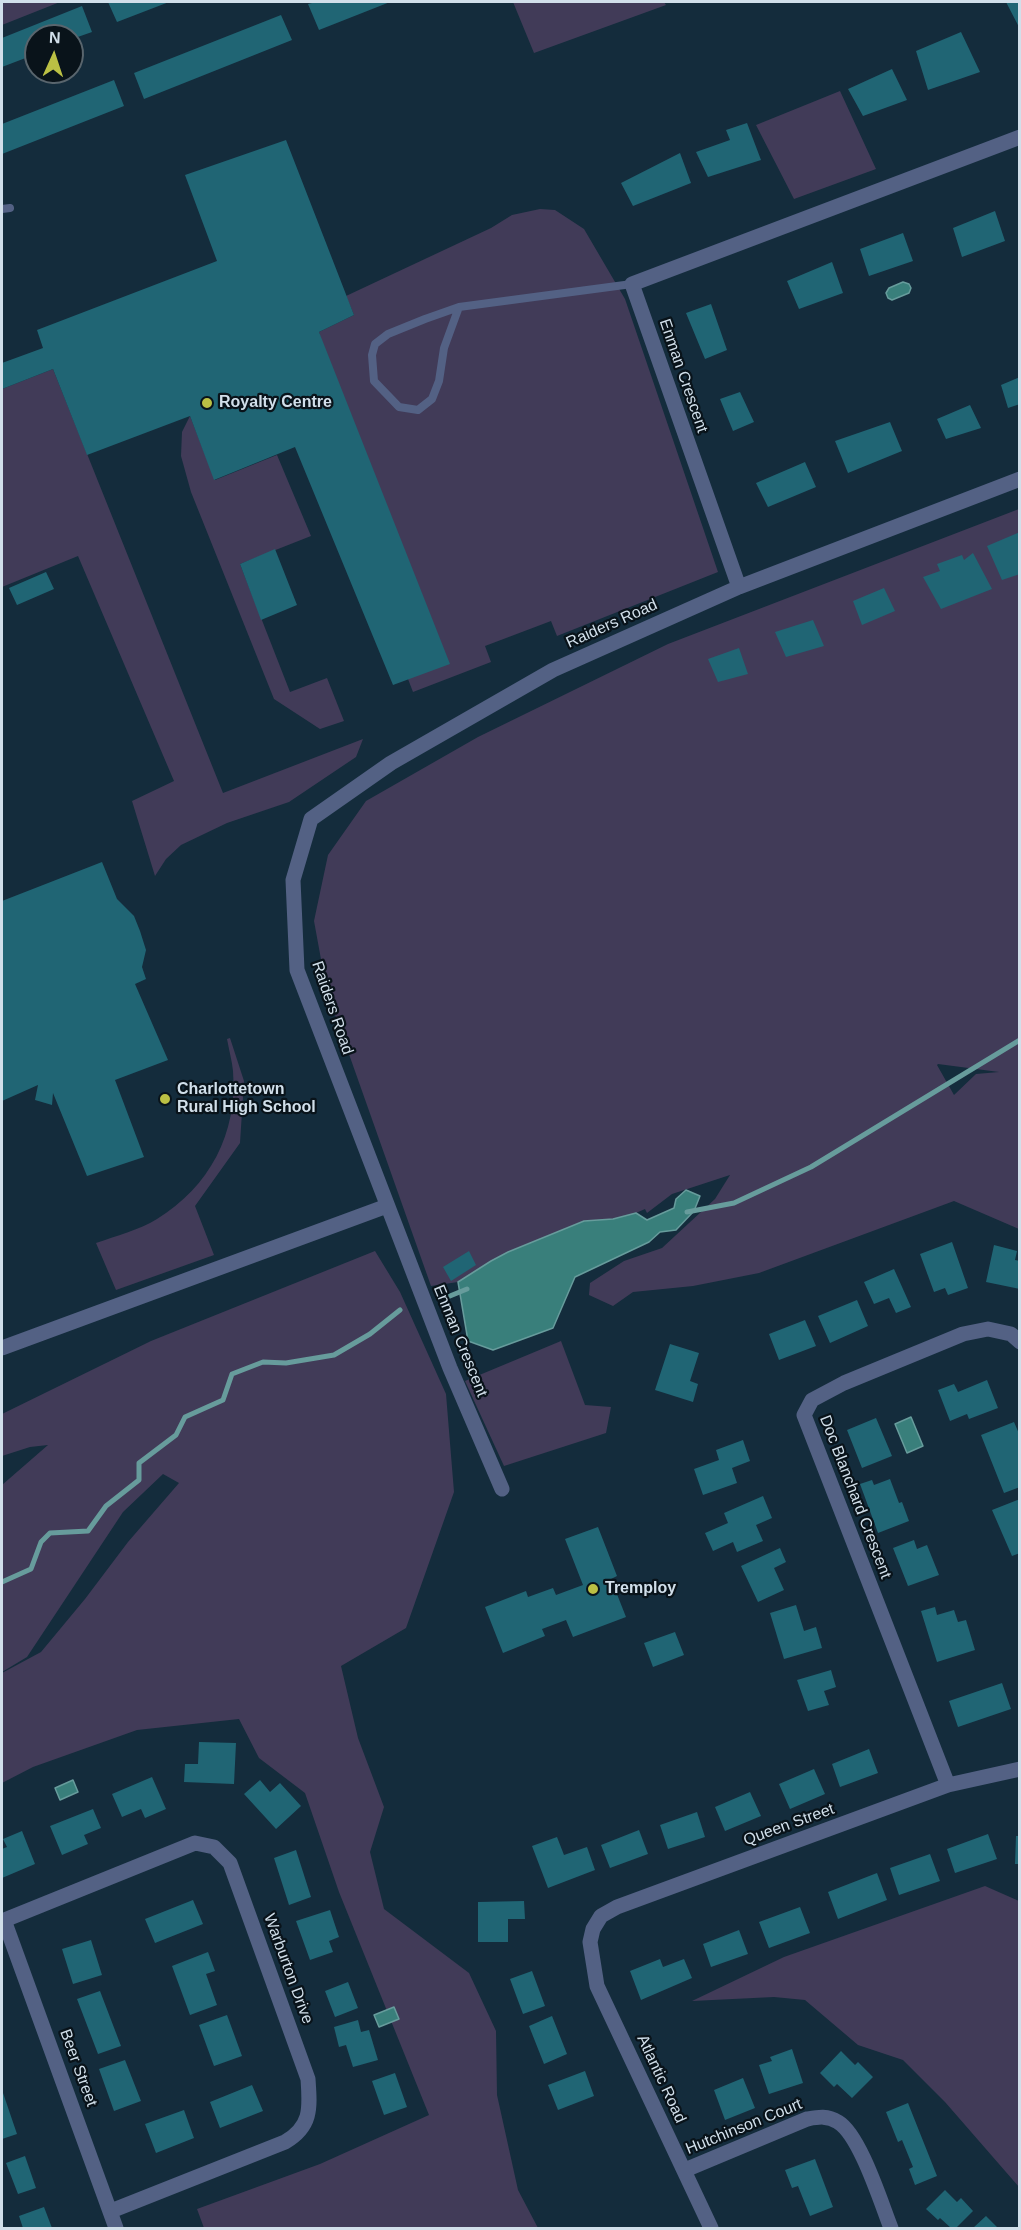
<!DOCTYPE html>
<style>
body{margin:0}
#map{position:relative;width:1021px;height:2230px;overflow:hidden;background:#142c3c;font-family:Arial,sans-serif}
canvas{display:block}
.frame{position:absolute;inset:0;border:3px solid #d1dfea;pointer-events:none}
.north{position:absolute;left:24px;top:24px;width:60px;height:60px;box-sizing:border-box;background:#09131a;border:2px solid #59656d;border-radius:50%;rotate:3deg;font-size:16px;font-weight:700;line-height:24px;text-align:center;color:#d1dfea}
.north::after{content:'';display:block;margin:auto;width:21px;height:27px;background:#bbc044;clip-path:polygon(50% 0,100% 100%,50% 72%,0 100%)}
</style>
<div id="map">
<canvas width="1021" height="2230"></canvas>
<div class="frame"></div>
<div class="north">N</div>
</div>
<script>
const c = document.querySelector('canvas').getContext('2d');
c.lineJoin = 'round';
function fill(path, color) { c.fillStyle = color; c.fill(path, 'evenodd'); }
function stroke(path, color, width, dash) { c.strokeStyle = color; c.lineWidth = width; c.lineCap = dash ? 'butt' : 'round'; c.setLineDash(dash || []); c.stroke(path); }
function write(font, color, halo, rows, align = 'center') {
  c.font = font + ' Arial,sans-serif'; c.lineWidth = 4.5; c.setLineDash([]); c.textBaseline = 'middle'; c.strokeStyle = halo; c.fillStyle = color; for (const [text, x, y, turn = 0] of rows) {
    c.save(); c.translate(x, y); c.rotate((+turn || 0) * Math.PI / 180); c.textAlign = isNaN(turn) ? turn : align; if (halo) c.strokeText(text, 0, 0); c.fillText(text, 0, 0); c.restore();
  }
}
fill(new Path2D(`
 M2,2H60L2,25Z
 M513,2H664L666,5L534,53Z
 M840,91L876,169L794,199L756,125Z
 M540,209L555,210L584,229L625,299L718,572L557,636L551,621L485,646L491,662L413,692L408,679L319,332L354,315L346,296L491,228L512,215Z
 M53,369L223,793L363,739L356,757L289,802L227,823L181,845L166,859L155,876L132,801L174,781L78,556L2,587V389Z
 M190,416L215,480L277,455L311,536L240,564L290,692L327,678L344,721L320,729L274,699L191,492L181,456L182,432Z
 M1019,509V1229L954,1201L759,1273L693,1286L633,1292L613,1306L589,1295L590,1283L624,1261L662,1248L715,1199L730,1175L672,1194L647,1213L645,1209L636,1213L613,1219L584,1221L508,1252L491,1261L458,1282L431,1286L327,992L314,921L328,855L366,801L478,737L668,644ZM937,1065L938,1064L999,1072L976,1074L954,1095Z
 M230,1038L244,1081L240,1143L195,1206L214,1255L116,1290L96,1243C116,1236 139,1230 157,1219C209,1187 238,1134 233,1071C232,1061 229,1050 227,1039Z
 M375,1251L400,1292L446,1394L454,1492L406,1628L341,1666L358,1738L384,1807L370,1852L384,1909L469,1973L496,2031L497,2095L518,2190L538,2228H204L197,2209L320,2164L429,2115L339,1892L305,1793L259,1758L239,1719L137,1730L33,1767L2,1783V1673L41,1652L85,1599L128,1542L179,1483L163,1474L123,1512L27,1657L2,1672V1485L48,1445L30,1447L2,1456V1414L151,1341Z
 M561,1341L585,1405L611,1407L606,1433L504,1466L465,1381Z
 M985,1886L1019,1901V2187L945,2102L903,2060L858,2045L805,2000L774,1997L692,2001L784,1957Z`), '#413b58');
const water = new Path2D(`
 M903,282L909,284L911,288L909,293L892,300L888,298L886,293L889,288Z
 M686,1190L700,1196L694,1211L676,1230L660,1232L649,1242L575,1277L553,1328L493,1350L468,1341L458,1282L491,1261L508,1252L584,1221L613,1219L636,1213L647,1220L674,1208L676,1199Z
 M911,1417L923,1446L907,1453L895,1424Z
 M73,1780L78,1792L60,1800L55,1788Z
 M394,2007L399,2019L379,2027L374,2015Z`);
fill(water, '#397f7b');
stroke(water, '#679c9c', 1.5);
stroke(new Path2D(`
 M687,1212L734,1203L811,1167L1020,1040
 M445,1298L467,1289
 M2,1582L31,1569L41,1542L50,1533L88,1531L106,1506L139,1480V1463L176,1435L185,1417L223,1400L232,1374L263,1362L286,1363L334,1355L370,1334L400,1310`), '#679c9c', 5);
fill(new Path2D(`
 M108,2H169L117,22Z
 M316,2H390L319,30L308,4Z
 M1006,2H1020V29Z
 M82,6L92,32L72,39V36H36V54L2,67V38Z
 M281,15L292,40L144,99L134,73Z
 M961,32L980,72L928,90L916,51Z
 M892,69L907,100L863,116L848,89Z
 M114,80L124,106L2,154V124Z
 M747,123L761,160L708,177L696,152L730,140L726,130Z
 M286,140L354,315L319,332L450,664L393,685L295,447L214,480L190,416L87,455L53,369L2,389V363L43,348L37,330L217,261L185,175Z
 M680,153L691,183L633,206L621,183Z
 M995,211L1005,241L962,257L953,228Z
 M903,233L913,261L869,276L860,249Z
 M832,262L843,293L799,309L787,281Z
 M711,304L727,350L705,359L686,313Z
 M1020,377V404L1008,408L1001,385Z
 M740,392L754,422L733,431L720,399Z
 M970,405L981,428L946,439L937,419Z
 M890,422L902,451L848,473L835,441Z
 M805,462L816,487L768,507L756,483Z
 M1020,532V574L1002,580L987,546Z
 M275,549L297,605L261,620L240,564Z
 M973,553L992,589L941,609L923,577L940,571L937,564L962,555L964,560Z
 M46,572L54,589L17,605L9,588Z
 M884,588L895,611L862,625L853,601Z
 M813,620L824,646L786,657L775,632Z
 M739,648L748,674L718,682L708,659Z
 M102,862L117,899L134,916L140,931L146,950L142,967L146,979L135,984L168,1060L115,1080L144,1157L87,1176L53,1093L52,1105L35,1100L38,1085L2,1101V901Z
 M952,1242L968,1288L948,1295L945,1288L934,1292L920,1254Z
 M994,1245L1017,1251L1015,1260L1020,1261V1289L986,1282Z
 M469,1251L476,1265L451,1281L443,1267Z
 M894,1269L911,1307L896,1313L889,1298L874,1304L864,1282Z
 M857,1300L868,1326L830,1343L818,1316Z
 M805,1320L816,1346L779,1360L769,1334Z
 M670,1344L699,1353L690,1381L698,1384L693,1402L655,1390Z
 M987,1380L998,1408L969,1419L967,1414L950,1421L938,1390L954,1384L958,1392Z
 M876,1418L892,1456L862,1468L847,1430Z
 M1014,1422L1020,1436V1487L1004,1493L981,1435Z
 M743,1440L750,1461L732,1468L737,1483L703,1495L694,1469L719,1460L716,1450Z
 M890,1479L899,1503L902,1502L909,1521L878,1533L860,1484L872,1480L874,1485Z
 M763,1496L772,1518L756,1525L763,1541L737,1552L733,1542L713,1551L705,1533L728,1523L724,1513Z
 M1020,1499V1553L1012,1556L992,1510Z
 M598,1527L617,1576L611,1579L626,1617L573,1637L566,1620L542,1629L545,1636L503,1653L485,1607L526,1591L528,1597L553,1588L556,1595L583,1585L565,1539Z
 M914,1540L917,1549L927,1545L939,1575L908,1586L893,1548Z
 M780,1548L786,1562L774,1568L784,1590L758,1602L741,1566Z
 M796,1605L804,1631L816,1627L822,1648L784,1659L770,1613Z
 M935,1607L937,1615L954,1610L958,1622L966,1620L975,1650L937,1662L921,1611Z
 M675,1632L684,1655L653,1667L644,1643Z
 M831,1670L836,1687L824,1691L829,1705L808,1711L797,1680Z
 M1002,1683L1011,1709L958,1727L949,1701Z
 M199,1742L236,1743L234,1784L184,1782L185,1764H198Z
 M869,1749L878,1773L840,1787L832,1764Z
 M814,1769L825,1794L790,1809L779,1784Z
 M152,1777L166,1809L145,1818L141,1809L122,1817L112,1794Z
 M260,1780L270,1792L280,1783L301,1806L276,1829L244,1794Z
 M750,1792L761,1816L725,1831L715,1807Z
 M93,1809L101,1828L84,1835L88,1844L62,1855L50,1826Z
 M697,1812L705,1837L668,1849L660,1825Z
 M639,1830L648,1854L610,1868L601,1845Z
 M22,1831L35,1864L2,1878V1849L7,1847L3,1839Z
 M988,1834L997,1859L955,1873L947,1849Z
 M1016,1836H1020V1864H1015Z
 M557,1837L564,1855L587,1847L595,1870L548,1888L532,1846Z
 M296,1850L311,1897L289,1905L274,1858Z
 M930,1854L940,1881L899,1895L890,1868Z
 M877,1873L887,1900L838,1919L828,1892Z
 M193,1900L203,1924L155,1943L145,1919Z
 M524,1901L525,1919H508V1942H478V1902Z
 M800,1907L810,1933L769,1948L759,1922Z
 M330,1910L339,1937L329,1941L333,1952L310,1960L296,1921Z
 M739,1930L748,1954L711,1967L703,1944Z
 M91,1940L102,1975L73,1984L62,1949Z
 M208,1952L215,1971L206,1974L217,2005L190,2015L172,1966Z
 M660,1959L663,1967L684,1959L692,1978L641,2000L630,1971Z
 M532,1971L545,2006L523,2014L510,1979Z
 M348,1982L358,2008L335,2017L325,1991Z
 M100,1991L121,2046L98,2054L77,1999Z
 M227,2015L242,2056L214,2066L199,2025Z
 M552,2016L567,2054L544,2064L529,2026Z
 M358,2020L361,2032L369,2030L378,2060L353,2067L346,2045L339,2047L334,2027Z
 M792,2049L803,2083L769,2094L759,2065L772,2061L770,2057Z
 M841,2051L855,2065L858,2062L873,2077L852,2098L837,2084L834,2087L820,2073Z
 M125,2060L141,2101L114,2111L99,2069Z
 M585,2071L594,2096L558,2110L548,2085Z
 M395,2073L407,2107L384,2115L372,2081Z
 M743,2078L755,2108L725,2120L714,2090Z
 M252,2085L263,2111L220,2128L210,2102Z
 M2,2090L17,2134L2,2139Z
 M908,2103L937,2176L915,2185L909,2169L913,2167L902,2140L898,2142L886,2112Z
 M184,2110L194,2138L156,2153L145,2124Z
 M25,2156L36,2188L18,2194L6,2163Z
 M815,2159L833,2207L810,2216L798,2186L792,2188L785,2170Z
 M945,2190L957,2202L961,2198L973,2211L956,2228H951L940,2218L938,2220L926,2209Z
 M44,2207L52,2228H23L19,2216Z
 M986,2216L998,2228H973Z`), '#206574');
stroke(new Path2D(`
 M2,209L10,208
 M459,307L444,348L439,381L432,399L418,410L399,407L374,381L372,355L375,344L388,334L425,319L459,307L632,284`), '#536184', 8);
stroke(new Path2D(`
 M739,587L632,284L1020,137
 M2,1348L387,1206
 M502,1489L450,1368L297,970L293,880L311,819L391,763L553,670L739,587L1020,479
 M948,1785L804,1415L812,1400L844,1383L963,1334L988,1329L1011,1334L1020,1342
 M4,1920L116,2228
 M2,1921L195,1843L214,1847L230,1863L308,2079C310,2108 312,2126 285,2142L111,2211
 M685,2170L807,2119C818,2117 827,2115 838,2122C860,2135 881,2203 891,2228
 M711,2228L597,1986L590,1942L593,1929L601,1916L617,1907L948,1785L1020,1769`), '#536184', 15);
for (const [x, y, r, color] of [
 [207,403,6,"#bbc044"],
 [165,1099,6,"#bbc044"],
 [593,1589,6,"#bbc044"]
]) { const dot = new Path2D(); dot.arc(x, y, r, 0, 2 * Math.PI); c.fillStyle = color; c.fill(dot); stroke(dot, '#09131a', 2); }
write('16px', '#d1dfea', '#09131a', [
 ["Enman Crescent",683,376,71],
 ["Raiders Road",612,624,-24],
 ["Raiders Road",332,1008,71],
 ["Enman Crescent",460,1341,68],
 ["Doc Blanchard Crescent",855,1497,69],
 ["Queen Street",789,1825,-20],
 ["Warburton Drive",288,1969,70],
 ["Beer Street",78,2068,70],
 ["Atlantic Road",661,2079,65],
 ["Hutchinson Court",744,2127,-22]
]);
write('bold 16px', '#d1dfea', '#09131a', [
 ["Royalty Centre",219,403],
 ["Charlottetown",177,1090],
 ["Rural High School",177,1108],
 ["Tremploy",605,1589]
], 'left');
</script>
